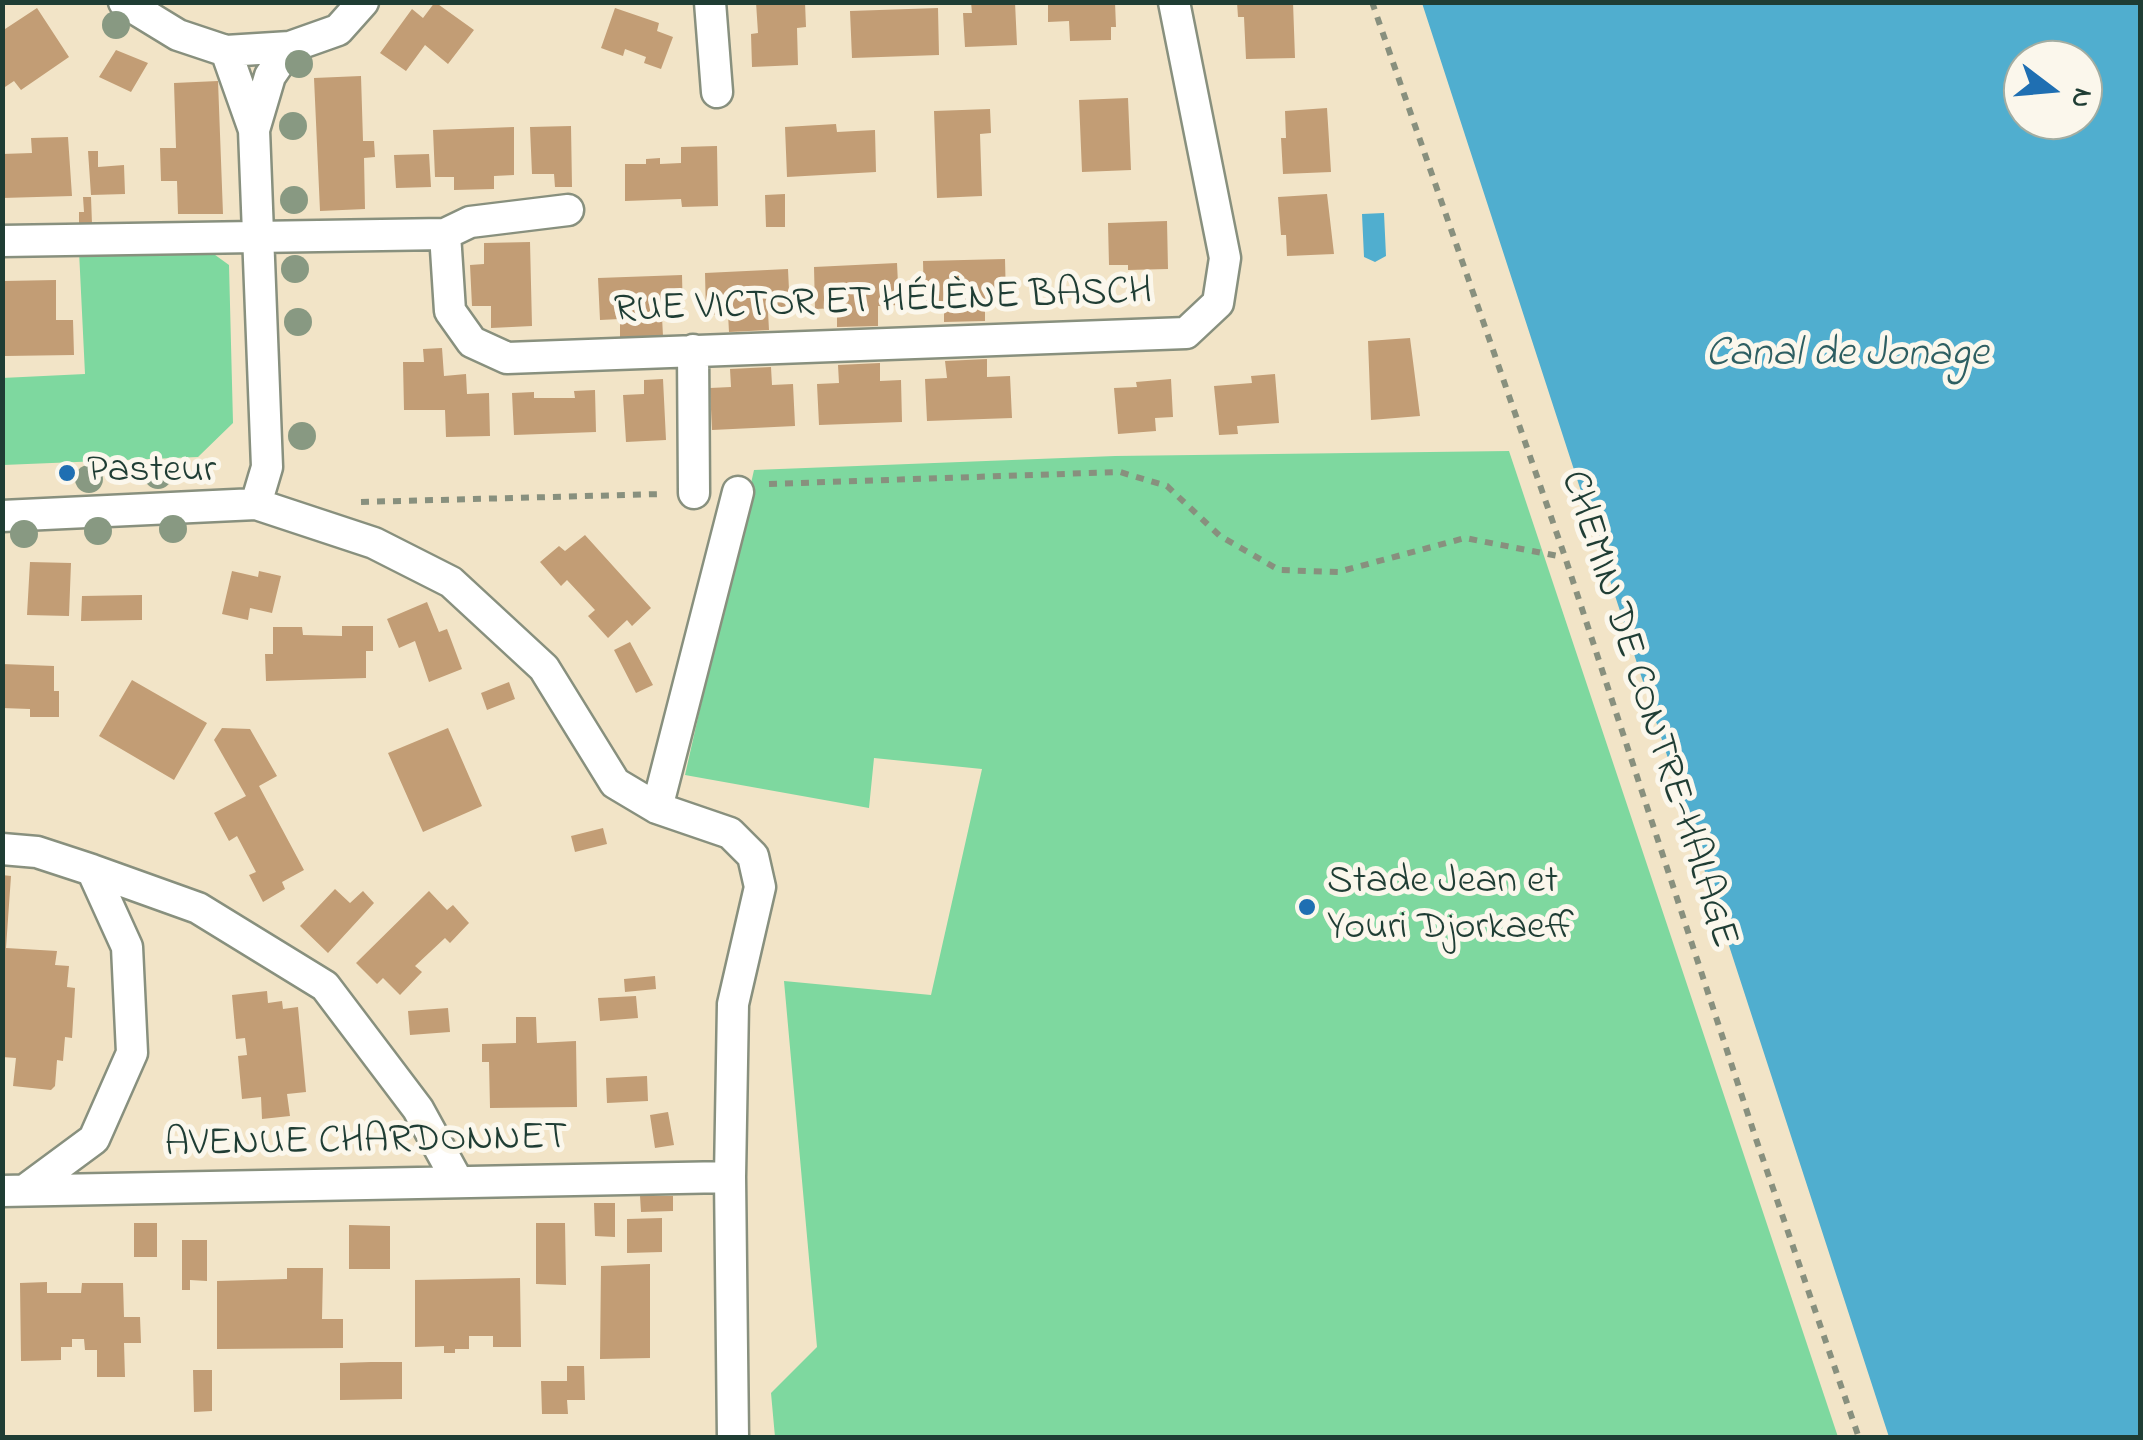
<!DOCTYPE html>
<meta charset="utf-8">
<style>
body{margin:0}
#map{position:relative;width:2143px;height:1440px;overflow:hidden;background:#f2e4c7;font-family:"Indie Flower",sans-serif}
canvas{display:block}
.frame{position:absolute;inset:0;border:5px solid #1f3d34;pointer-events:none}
.north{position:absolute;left:2003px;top:40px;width:100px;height:100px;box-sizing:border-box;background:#fbf7ec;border:2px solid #a3ada2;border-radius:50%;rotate:106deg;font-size:28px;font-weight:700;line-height:40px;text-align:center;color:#1f3d34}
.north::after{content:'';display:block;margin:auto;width:35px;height:45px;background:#1f6fb2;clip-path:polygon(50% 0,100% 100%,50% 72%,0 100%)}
</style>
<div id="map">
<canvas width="2143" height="1440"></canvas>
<div class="frame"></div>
<div class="north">N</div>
</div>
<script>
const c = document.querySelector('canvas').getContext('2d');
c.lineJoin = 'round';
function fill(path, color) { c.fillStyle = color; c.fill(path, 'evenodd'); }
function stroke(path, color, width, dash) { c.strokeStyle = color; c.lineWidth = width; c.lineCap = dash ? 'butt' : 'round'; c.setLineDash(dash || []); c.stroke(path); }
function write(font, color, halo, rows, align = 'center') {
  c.font = font + ' "Indie Flower",sans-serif'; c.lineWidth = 10; c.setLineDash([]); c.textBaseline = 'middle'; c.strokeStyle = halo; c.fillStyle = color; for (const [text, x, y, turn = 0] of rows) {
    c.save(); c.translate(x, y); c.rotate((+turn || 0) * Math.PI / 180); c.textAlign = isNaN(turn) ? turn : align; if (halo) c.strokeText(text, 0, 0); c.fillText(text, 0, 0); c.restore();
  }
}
fill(new Path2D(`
 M79,251L211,252L229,265L233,423L198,457L3,465L2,378L85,374Z
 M1509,451L1838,1437H775L771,1393L817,1347L784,981L931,995L982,769L874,758L869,808L685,775L754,470L1115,456Z`), '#7ed89f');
fill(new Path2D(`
 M1422,3H2140V1437H1889ZM2023,60H2083V120H2023Z
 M1384,213L1386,256L1375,262L1364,257L1362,214Z`), '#50aecf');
fill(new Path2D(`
 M435,2L474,30L448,64L425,45L406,71L380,53L412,9L423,18Z
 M756,2H805L806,27L797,28L798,65L752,67L751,34L758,33Z
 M971,2H1015L1017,45L965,47L963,13H972Z
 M1048,2H1115L1116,27H1111V40L1070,41L1069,21L1048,22Z
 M1237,2H1293L1295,58L1246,59L1244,17H1238Z
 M37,8L69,57L21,90L14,81L2,89V31Z
 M615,8L659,23L657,31L673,37L661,69L644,63L646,57L625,49L623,56L601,48Z
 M938,8L939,55L852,58L850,11Z
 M116,50L148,63L131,92L99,77Z
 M361,76L363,141H374L375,157L364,158L365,209L320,211L314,78Z
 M218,81L223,214H178L177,181H161L160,148H176L174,83Z
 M1128,98L1131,170L1082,172L1079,100Z
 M1327,108L1331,172L1283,174L1281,138H1286L1285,111Z
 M990,109L991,133L980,134L982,196L937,198L934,111Z
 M836,124L837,132L875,130L876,172L787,177L785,127Z
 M571,126L572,187H555L554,174H532L530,127Z
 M514,127V175L494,176V189L454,190V177H435L433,130Z
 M68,137L72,196L2,198V154L32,153L31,138Z
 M717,146L718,206L682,207L681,199L625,201V164H646V159L660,158V164L681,163V147Z
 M88,151H98V167L124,165L125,194L91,195Z
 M429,154L431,187L396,188L394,155Z
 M785,194V227H766L765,195Z
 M1327,194L1334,254L1287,256L1286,235H1281L1278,197Z
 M83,197H91L92,224L79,225V212H84Z
 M1167,221L1168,269L1128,270V265H1109L1108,223Z
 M530,242L532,326L491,328V306H472L470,265L484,264V243Z
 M1005,259L1006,300L985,301V321L944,322V303L924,304L923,261Z
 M897,263L899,305L878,306V326L837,327V308L815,309L814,267Z
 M788,269L790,311L768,312L769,330L729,332L728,314L706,315L705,273Z
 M682,275L683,316L662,317L663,336L620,337V319L600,320L598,278Z
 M56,280V320H73L74,355L5,356L4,281Z
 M1410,338L1420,416L1371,420L1368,341Z
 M442,348L444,376L466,374L467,394L489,393L490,436L446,437L445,410H404L403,362H424L423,349Z
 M987,359V377L1010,376L1012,418L927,421L925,379L947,378L945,361Z
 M880,363V381L901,380L902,422L819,425L817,384L839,383L838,365Z
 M771,367L772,385L793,384L795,426L712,430L710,388L731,387L730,369Z
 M1275,374L1279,423L1237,426L1238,434L1219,435L1214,386L1252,383L1251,376Z
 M663,379L666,440L626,442L623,395L644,394V380Z
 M1171,379L1173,417L1155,418L1156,431L1118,434L1114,388L1137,387L1136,382Z
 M595,390L596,432L514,435L512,393L534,392V398H575L574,391Z
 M585,535L651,608L632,626L627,620L608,638L588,616L595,610L567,580L561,586L540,562L559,546L565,551Z
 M30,562L71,563L69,616L27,615Z
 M232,571L258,577L259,571L281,576L272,613L250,608L248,620L222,614Z
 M142,595V620L81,621L82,596Z
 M427,602L439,632L447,629L462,669L429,682L415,641L399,648L387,619Z
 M342,626H373V651H366V678L266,681L265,654H273V627H302L303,635L342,636Z
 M630,642L653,685L636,693L614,650Z
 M2,664L54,666V691H59V717H30V709L2,708Z
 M132,680L207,723L174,780L99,736Z
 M509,682L515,699L487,710L481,693Z
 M222,728L250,729L277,776L259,786L304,870L282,882L285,889L263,902L249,875L256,872L237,836L229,841L214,813L246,796L214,740Z
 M448,728L482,806L423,832L388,753Z
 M603,828L607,844L575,852L571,836Z
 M2,875L11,876L6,948L57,951L55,965L69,966L67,987L75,988L72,1038L65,1037L63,1061L57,1060L55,1086L51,1090L13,1086L16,1058L2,1057Z
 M335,889L350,903L363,891L374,903L328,953L300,926Z
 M429,891L447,910L453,905L469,923L450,943L445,938L415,966L422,972L400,995L383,978L377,984L356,963Z
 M655,976L656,989L625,992L624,979Z
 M267,991L268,1003L282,1001L283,1009L298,1007L306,1092L287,1094L290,1116L262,1119L261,1097L242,1099L238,1056L247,1055L245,1038L236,1039L232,995Z
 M636,996L638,1018L600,1021L598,998Z
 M448,1008L450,1032L410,1035L408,1011Z
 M516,1017H536L537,1043L576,1041L577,1107L490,1108L489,1062H482V1044L516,1043Z
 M647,1076L648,1101L607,1103L606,1078Z
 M668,1112L674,1145L655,1148L650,1115Z
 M640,1196H673V1211L641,1212Z
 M594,1203H615V1237L595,1236Z
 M662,1218V1252L627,1253V1219Z
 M134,1223H157V1257H134Z
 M536,1223H565L566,1285L536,1284Z
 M349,1225L390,1226V1269H349Z
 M182,1240H207V1281L190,1280V1290H182Z
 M650,1264V1358L600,1359L601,1266Z
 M287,1268H323L322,1319H343V1348L217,1349V1281L287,1279Z
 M520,1278L521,1347H493V1336H469V1349H455V1353H444V1346L415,1347V1280Z
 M47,1282V1293H81L82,1283H123L124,1317H140L141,1343H124L125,1377H97V1350H85L84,1339H72V1347H61V1360L21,1361L20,1283Z
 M371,1362H402V1399L340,1400V1363Z
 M567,1366H584L585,1400H567L568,1414H542L541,1381H567Z
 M193,1370H212V1411L194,1412Z`), '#c29d75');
const street = new Path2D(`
 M124,2L178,35L226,51L254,130L267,467L256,504
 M710,2L717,92
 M226,51L290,47
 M254,130L270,76L290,47L338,30L363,2
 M445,234L470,222L568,210
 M2,241L445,234L450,311L472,342L507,358L1186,333L1218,303L1225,258L1174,2
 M693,350L694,493
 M2,516L256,504L374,543L451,582L544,668L615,783L657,808L730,833L753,856L760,887L733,1004L730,1177L733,1438
 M657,808L738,492
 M2,849L37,852L92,870L127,947L132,1053L94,1139L25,1190
 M92,870L198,908L325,986L418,1109L458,1182
 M2,1191L730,1177`);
stroke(street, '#88907e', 35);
stroke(new Path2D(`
 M1372,2L1565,557L1756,1139L1859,1438
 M769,484L1120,472L1167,486L1220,536L1279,570L1338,572L1465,538L1563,557
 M361,502L663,494`), '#88907e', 6, [8, 8]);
stroke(street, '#fff', 30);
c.fillStyle = '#889982';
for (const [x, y] of [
 [116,25],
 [299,64],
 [293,126],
 [294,200],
 [295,269],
 [298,322],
 [302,436],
 [158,475],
 [89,479],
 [173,529],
 [98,531],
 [24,534]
]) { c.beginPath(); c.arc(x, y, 14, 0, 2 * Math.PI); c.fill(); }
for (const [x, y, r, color] of [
 [67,473,10,"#1f6fb2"],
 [1307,907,10,"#1f6fb2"]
]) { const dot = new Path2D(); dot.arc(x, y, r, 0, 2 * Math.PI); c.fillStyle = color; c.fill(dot); stroke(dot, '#fbf7ec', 4); }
write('40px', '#1f3d34', '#fbf7ec', [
 ["RUE VICTOR ET HÉLÈNE BASCH",883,304,-2],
 ["CHEMIN DE CONTRE-HALAGE",1646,710,72],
 ["AVENUE CHARDONNET",366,1144,-1]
]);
write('40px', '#1f3d34', '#fbf7ec', [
 ["Pasteur",87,473],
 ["Stade Jean et",1327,884],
 ["Youri Djorkaeff",1327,930]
], 'left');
write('italic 42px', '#2e5f62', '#fbf7ec', [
 ["Canal de Jonage",1847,357]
]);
</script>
